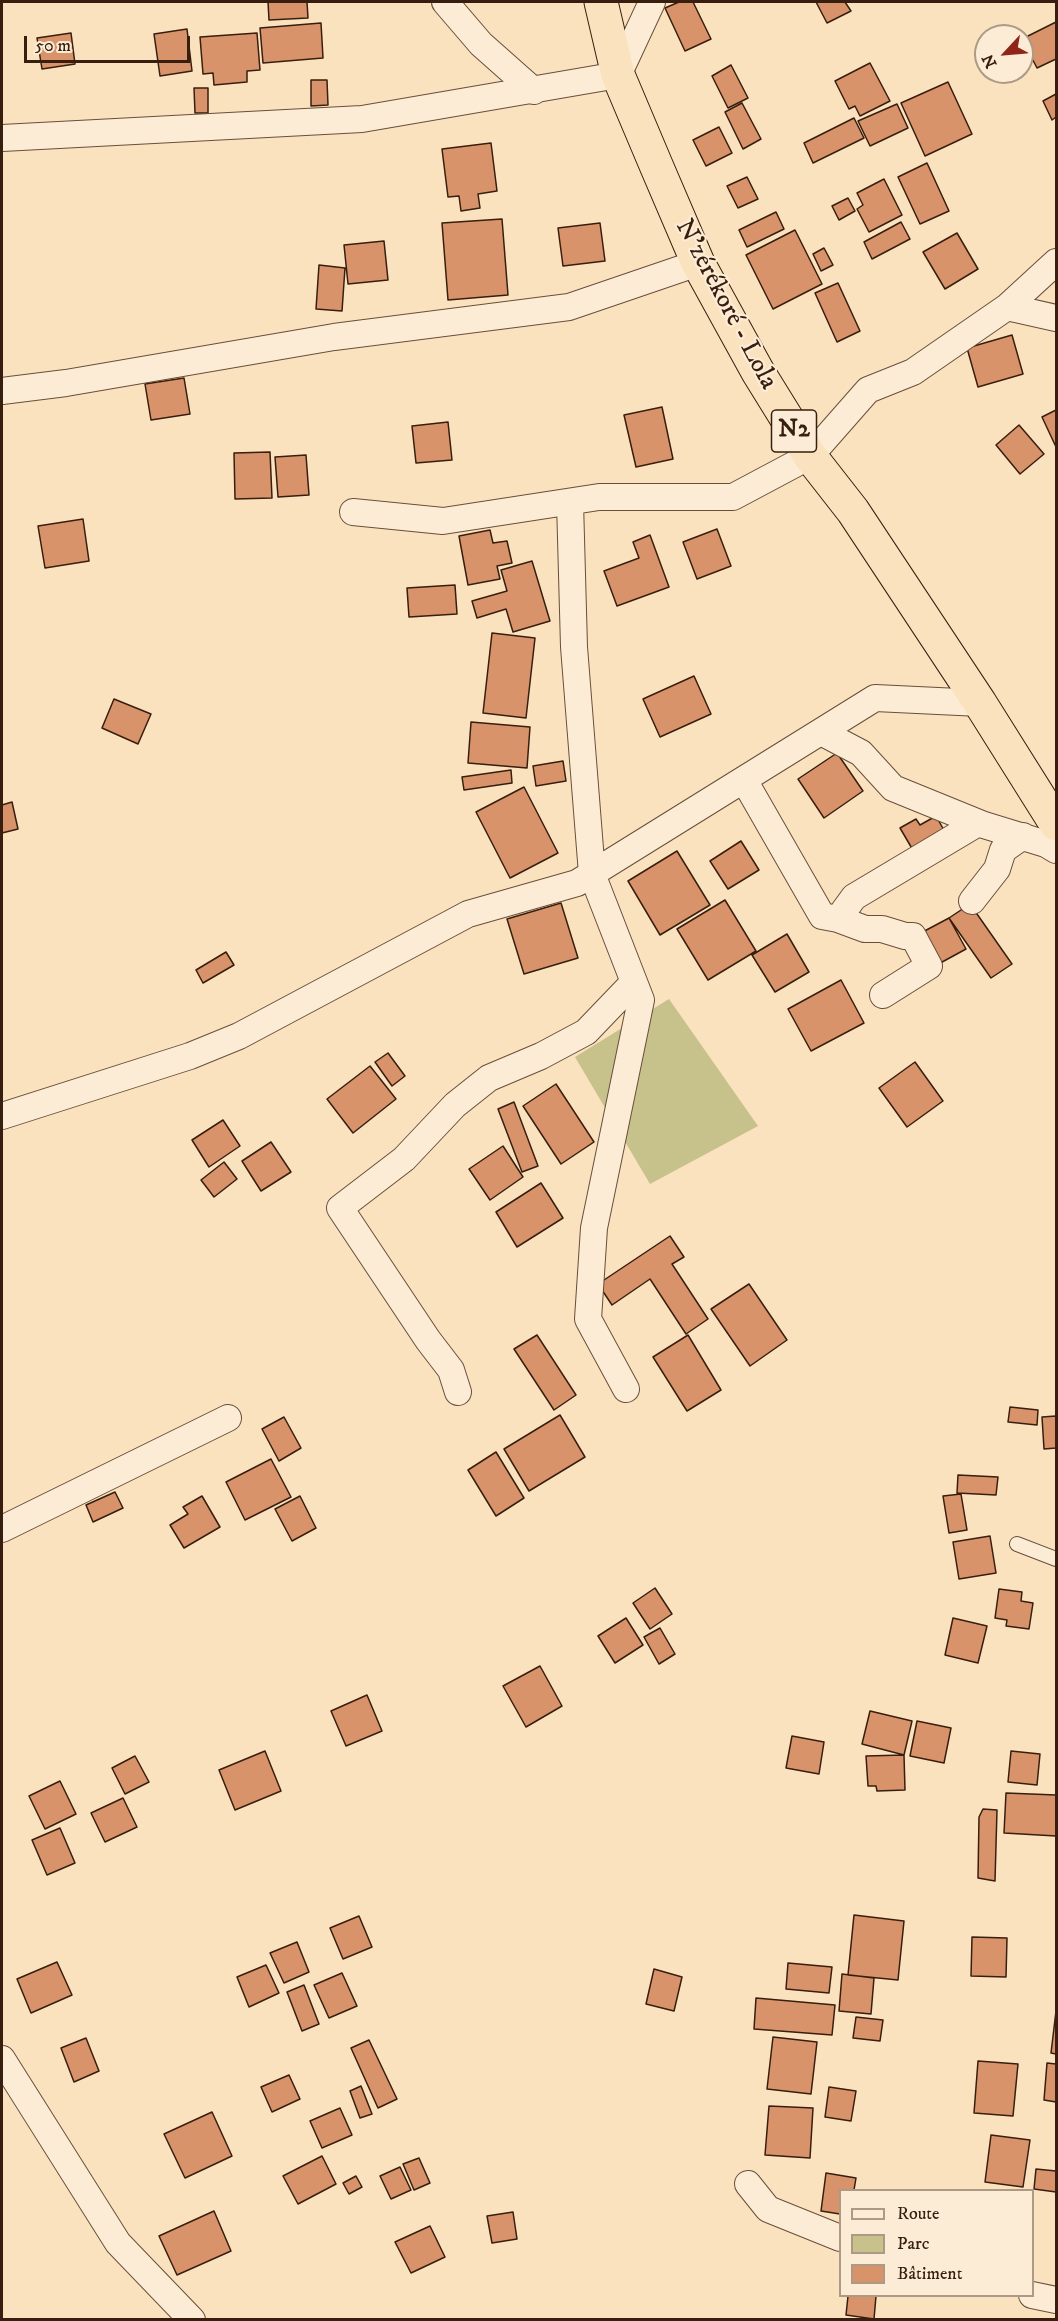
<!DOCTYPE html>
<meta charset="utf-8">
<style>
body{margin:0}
#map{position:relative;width:1058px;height:2321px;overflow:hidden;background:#fbe2bf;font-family:"IM FELL DW Pica",serif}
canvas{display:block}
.frame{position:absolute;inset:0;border:3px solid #371e0e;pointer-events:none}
.legend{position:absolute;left:839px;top:2189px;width:195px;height:108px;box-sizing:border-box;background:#fcecd5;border:2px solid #ad9a85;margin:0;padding:8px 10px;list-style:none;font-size:18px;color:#371e0e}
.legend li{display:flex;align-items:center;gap:12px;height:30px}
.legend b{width:30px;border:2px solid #ad9a85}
.north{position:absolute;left:974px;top:24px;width:60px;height:60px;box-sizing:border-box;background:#fcecd5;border:2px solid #ad9a85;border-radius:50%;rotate:244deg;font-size:16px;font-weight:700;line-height:24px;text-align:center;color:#371e0e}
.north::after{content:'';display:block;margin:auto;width:21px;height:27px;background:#8f2418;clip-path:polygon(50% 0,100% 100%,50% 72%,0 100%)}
.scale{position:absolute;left:24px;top:36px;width:166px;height:27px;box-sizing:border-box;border:3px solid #371e0e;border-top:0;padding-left:8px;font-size:18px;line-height:21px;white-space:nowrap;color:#371e0e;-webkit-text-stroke:4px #fcecd5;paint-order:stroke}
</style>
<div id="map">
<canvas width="1058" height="2321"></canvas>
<div class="frame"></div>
<ul class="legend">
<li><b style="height:8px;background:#fcecd5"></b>Route</li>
<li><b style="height:16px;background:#c7c18c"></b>Parc</li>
<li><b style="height:16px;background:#d9936b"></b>Bâtiment</li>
</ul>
<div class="north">N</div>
<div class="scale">50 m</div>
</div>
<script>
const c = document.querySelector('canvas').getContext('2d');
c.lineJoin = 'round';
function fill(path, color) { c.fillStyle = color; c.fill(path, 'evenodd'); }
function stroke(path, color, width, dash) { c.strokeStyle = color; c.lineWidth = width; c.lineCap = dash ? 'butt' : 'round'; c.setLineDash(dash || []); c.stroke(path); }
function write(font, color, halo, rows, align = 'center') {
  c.font = font + ' "IM FELL DW Pica",serif'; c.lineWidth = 4.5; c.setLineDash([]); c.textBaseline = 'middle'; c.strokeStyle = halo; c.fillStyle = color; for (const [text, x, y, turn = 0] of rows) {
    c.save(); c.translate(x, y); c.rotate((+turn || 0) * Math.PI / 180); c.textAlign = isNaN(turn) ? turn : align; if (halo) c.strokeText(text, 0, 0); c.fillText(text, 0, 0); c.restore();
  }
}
fill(new Path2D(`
 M669,999L758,1126L650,1184L575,1057Z`), '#c7c18c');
const building = new Path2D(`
 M268,2H307L308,18L269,20Z
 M679,2H693L711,39L685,51L665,8Z
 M816,2H845L851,11L827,23Z
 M1056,22V59L1037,68L1022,39Z
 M321,23L323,58L263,63L260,28Z
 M187,29L192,71L160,76L154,34Z
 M71,33L75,64L42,69L37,38Z
 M257,33L260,70L247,71V82L214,85L213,73L203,74L200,37Z
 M870,63L890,101L860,116L855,106L849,109L835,81Z
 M731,65L748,98L728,108L712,76Z
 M311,80H327L328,105L311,106Z
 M948,82L972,134L925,156L901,103Z
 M194,88H208V113H195Z
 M1056,94V117L1052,120L1043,101Z
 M742,103L761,139L743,149L725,112Z
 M897,104L908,128L870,146L858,121Z
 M854,118L864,138L813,163L804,143Z
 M719,127L732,153L706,166L693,140Z
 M491,143L497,191L478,194L480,208L461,211L459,196L448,197L442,149Z
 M927,163L949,211L920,224L898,177Z
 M747,177L758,199L738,208L727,186Z
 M884,179L902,215L869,232L857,209L863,205L857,193Z
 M848,198L855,211L839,220L832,206Z
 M776,212L784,229L747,247L739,230Z
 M502,219L508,295L448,300L442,223Z
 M901,222L910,239L872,259L864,242Z
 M600,223L605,261L563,266L558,228Z
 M795,230L822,284L773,309L746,255Z
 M957,233L978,269L945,289L923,252Z
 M384,241L388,280L348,284L344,245Z
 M824,248L833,265L821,271L813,254Z
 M319,265L345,268L342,311L316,309Z
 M838,283L860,331L837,342L815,293Z
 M1012,335L1023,374L978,387L967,348Z
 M184,378L190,414L151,420L145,384Z
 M662,407L673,459L636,467L624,415Z
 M1056,410V447L1042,417Z
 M448,422L452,460L416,463L412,426Z
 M1019,425L1044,454L1020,474L996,445Z
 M270,452L272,498L235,499L234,453Z
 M306,455L309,495L278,497L275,457Z
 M83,519L89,561L45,568L38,526Z
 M717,529L731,566L697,579L683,542Z
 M490,530L493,543L507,541L512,563L497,566L500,579L468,585L459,536Z
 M650,535L669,587L617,606L604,571L639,558L633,542Z
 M532,561L550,621L513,632L506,609L477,618L472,601L507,591L501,570Z
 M455,585L457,614L409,617L407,588Z
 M492,633L535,638L526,718L483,713Z
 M694,676L711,714L660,737L643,699Z
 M114,699L151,714L138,744L102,728Z
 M471,722L530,727L527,768L468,763Z
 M837,753L863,791L824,818L798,779Z
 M563,761L566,781L536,786L533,766Z
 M511,770L512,783L464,790L462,777Z
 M524,787L558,853L510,878L476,812Z
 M12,802L18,829L2,833V805Z
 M936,816L949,839L917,857L900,828L916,819L920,825Z
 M741,841L759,870L728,889L710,861Z
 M677,851L710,905L660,935L628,881Z
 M725,900L756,951L708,980L677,929Z
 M561,903L578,958L524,974L507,919Z
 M970,904L1012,964L991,978L949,918Z
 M949,918L966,949L933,967L917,935Z
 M787,934L809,972L775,992L752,955Z
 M226,952L234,965L203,983L196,970Z
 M841,980L864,1023L811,1051L788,1009Z
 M388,1053L405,1076L392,1086L375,1062Z
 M915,1062L943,1101L907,1127L879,1088Z
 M370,1066L396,1099L353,1133L327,1099Z
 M556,1084L594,1142L561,1164L523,1106Z
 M514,1102L538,1166L522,1172L498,1109Z
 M223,1120L240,1146L209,1167L192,1140Z
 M271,1142L291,1172L261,1191L242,1161Z
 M503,1146L523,1177L490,1200L469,1169Z
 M224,1162L237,1179L214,1197L201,1180Z
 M541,1183L563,1218L517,1247L496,1212Z
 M670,1236L684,1257L672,1264L708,1319L686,1334L650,1279L612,1305L598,1284Z
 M749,1284L787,1340L750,1366L711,1309Z
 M537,1335L576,1395L554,1410L514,1349Z
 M688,1335L721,1390L687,1411L653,1357Z
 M1010,1407L1038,1410L1037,1425L1008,1422Z
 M560,1415L585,1457L529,1491L504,1449Z
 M1056,1416V1448L1044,1449L1042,1417Z
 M284,1417L301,1448L279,1461L262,1429Z
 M496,1452L524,1498L496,1516L468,1470Z
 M271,1459L291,1497L245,1520L226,1482Z
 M958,1475L998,1477L996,1495L957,1493Z
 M115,1492L123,1508L93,1522L86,1505Z
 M961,1494L967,1530L949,1533L943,1496Z
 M202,1496L220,1527L184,1548L170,1525L188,1514L183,1507Z
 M300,1496L316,1528L292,1541L275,1509Z
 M990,1536L996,1573L959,1579L953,1542Z
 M655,1588L672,1614L650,1629L633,1603Z
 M999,1589L1022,1592L1021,1601L1033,1603L1029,1629L1006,1626L1007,1620L995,1618Z
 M626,1618L643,1645L615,1663L598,1636Z
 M953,1618L987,1626L978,1663L945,1655Z
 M660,1628L675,1654L659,1664L644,1637Z
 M540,1666L562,1706L526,1727L503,1686Z
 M367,1695L382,1731L346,1746L331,1711Z
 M870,1711L912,1721L904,1755L862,1744Z
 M917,1721L951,1728L944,1763L910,1756Z
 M792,1736L824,1742L819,1774L786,1768Z
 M265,1751L281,1791L235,1810L219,1770Z
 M1011,1751L1040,1754L1037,1785L1008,1782Z
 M904,1755L905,1790L877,1791L876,1786H868L866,1756Z
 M135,1756L149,1782L125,1794L112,1768Z
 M60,1781L76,1814L45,1829L29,1796Z
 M1006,1793L1056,1795V1836L1004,1833Z
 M123,1798L137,1827L105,1842L91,1813Z
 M983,1809L997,1810L995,1881L978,1878L979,1817Z
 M60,1828L75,1863L47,1875L32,1840Z
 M854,1915L904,1921L898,1980L848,1975Z
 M359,1916L372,1947L343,1959L330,1928Z
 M972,1937L1007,1938L1006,1977L971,1976Z
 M297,1942L309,1972L284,1983L270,1953Z
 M57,1962L72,1995L31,2013L17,1979Z
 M788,1963L832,1967L829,1993L786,1989Z
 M266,1965L279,1993L249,2007L237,1977Z
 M654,1969L682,1977L674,2011L646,2004Z
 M342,1973L357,2006L329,2018L314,1985Z
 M842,1974L874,1978L871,2014L839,2011Z
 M304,1985L319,2024L302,2031L287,1992Z
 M756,1998L835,2005L832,2035L754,2029Z
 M1056,2011V2054L1051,2053Z
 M856,2017L883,2020L880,2041L853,2038Z
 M773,2037L817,2042L811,2094L767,2089Z
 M86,2038L99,2071L74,2082L61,2048Z
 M369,2040L397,2099L378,2108L351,2048Z
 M978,2061L1018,2064L1013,2116L974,2113Z
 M1047,2063L1056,2064V2102L1044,2100Z
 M289,2075L300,2099L272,2112L261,2087Z
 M361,2086L372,2114L360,2118L350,2091Z
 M829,2087L856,2091L851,2121L825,2117Z
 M769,2106L813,2108L810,2158L765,2155Z
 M340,2108L352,2135L322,2148L310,2121Z
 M212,2112L232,2156L185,2178L164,2134Z
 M991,2135L1030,2140L1023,2187L985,2182Z
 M322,2156L336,2184L298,2204L283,2176Z
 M419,2158L430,2183L414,2190L403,2164Z
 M400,2167L411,2190L391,2199L380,2176Z
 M1036,2169L1056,2171V2192L1034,2189Z
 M826,2173L856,2178L854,2190H840V2214L821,2211Z
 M356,2176L362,2187L349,2194L343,2183Z
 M214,2211L231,2251L177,2275L159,2236Z
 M513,2212L517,2239L492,2243L487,2216Z
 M430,2226L445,2257L411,2273L395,2242Z
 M848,2296H876L874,2319L846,2315Z`);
fill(building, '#d9936b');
stroke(building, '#371e0e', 1.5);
const service = new Path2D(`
 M1017,1544L1056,1559`);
const minor = new Path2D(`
 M445,2L481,44L534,91
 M2,138L362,119L618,75L652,2
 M1007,307L1056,262
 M2,391L66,383L334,337L569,307L698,263
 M570,502L574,647L592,874L641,1000L594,1228L588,1319L626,1389
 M353,512L443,521L599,497H733L810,456L868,390L913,372L1007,307L1056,318
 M821,732L861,753L893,788L984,825L1046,844L1056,850
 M744,780L822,916L838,919
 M972,901L997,869L1003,850L1023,836
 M883,995L929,966L913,936H905L882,929H865L838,919L854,897L978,823
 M2,1116L190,1056L239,1036L468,914L577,883L875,698L980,703
 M458,1392L451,1370L428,1340L340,1208L404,1159L455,1105L489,1078L541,1056L586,1032L634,982
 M2,1529L228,1418
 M2,2059L118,2243L192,2320
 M748,2184L768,2209L840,2238
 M1032,2295L1056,2300`);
const trunk = new Path2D(`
 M601,2L618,75L656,165L698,263L758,372L810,456L853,511L980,703L1056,824`);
stroke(service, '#684f3a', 16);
stroke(minor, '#684f3a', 28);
stroke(trunk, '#371e0e', 35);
stroke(service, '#fcecd5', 14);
stroke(minor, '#fcecd5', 26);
stroke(trunk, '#fbe2bf', 33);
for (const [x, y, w] of [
 [794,431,45]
]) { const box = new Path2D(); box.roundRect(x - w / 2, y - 21, w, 42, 4.5); c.fillStyle = '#fcecd5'; c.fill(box); stroke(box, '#371e0e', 1.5); }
write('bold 24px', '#371e0e', null, [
 ["N2",794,431]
]);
write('26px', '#371e0e', '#fcecd5', [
 ["N'zérékoré - Lola",725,305,62]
]);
</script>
